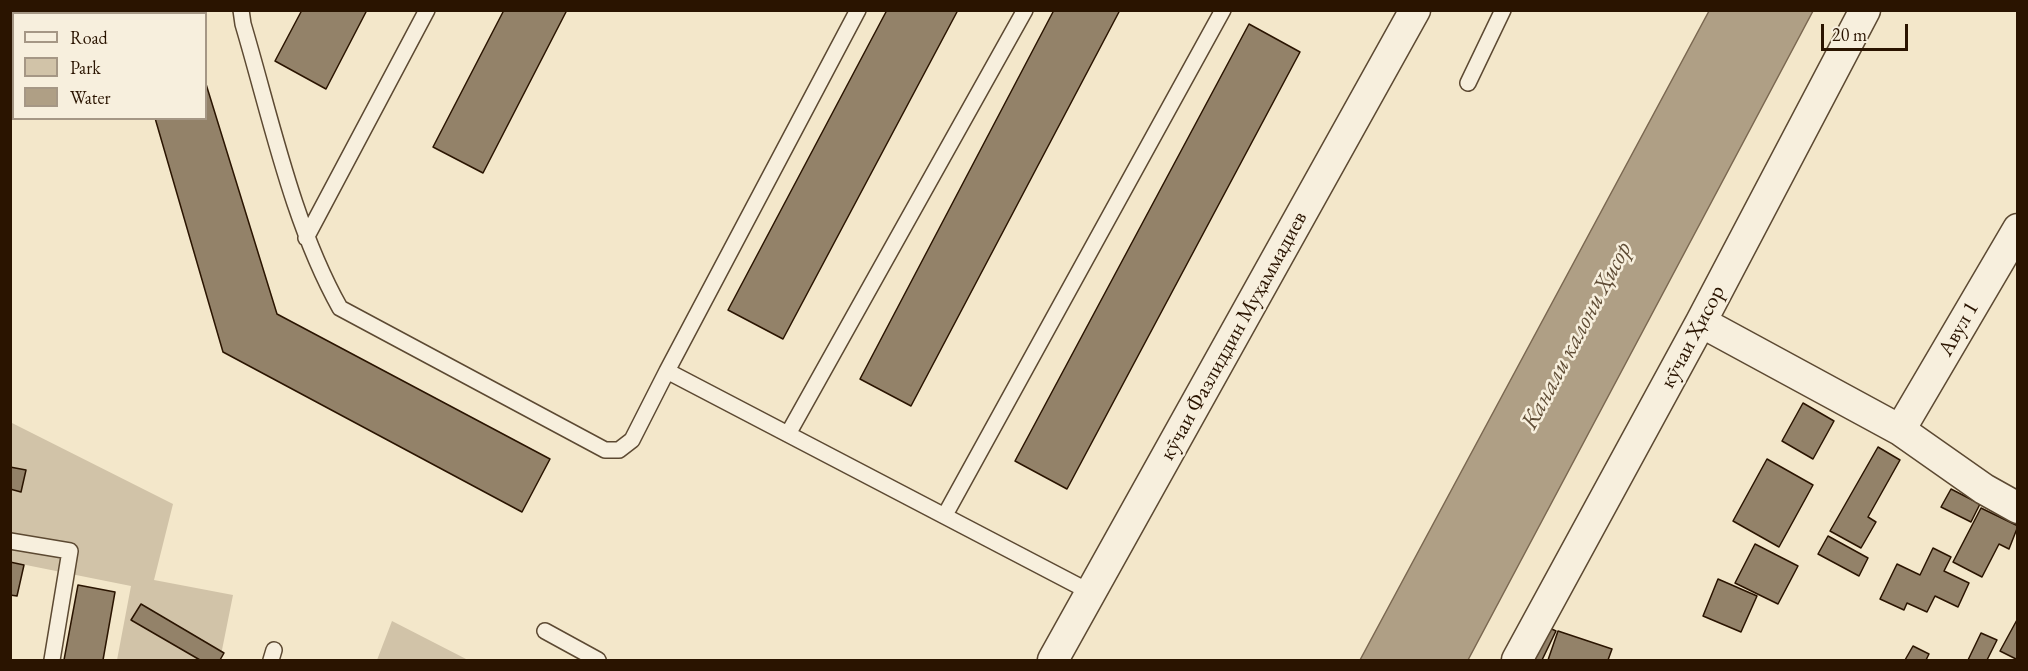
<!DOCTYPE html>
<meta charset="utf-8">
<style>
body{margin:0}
#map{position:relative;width:2028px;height:671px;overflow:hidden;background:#f3e7ca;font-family:"EB Garamond",serif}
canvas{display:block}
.frame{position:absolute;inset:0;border:12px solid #2a1400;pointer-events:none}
.legend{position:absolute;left:12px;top:12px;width:195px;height:108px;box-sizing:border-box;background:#f7efdd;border:2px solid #a59785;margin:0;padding:8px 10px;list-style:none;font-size:18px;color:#2a1400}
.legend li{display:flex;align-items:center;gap:12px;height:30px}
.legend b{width:30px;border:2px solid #a59785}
.scale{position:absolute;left:1821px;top:24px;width:87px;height:27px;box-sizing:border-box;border:3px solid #2a1400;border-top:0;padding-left:8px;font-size:18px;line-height:21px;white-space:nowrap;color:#2a1400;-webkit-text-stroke:4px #f7efdd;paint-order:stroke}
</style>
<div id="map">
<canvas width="2028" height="671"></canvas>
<div class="frame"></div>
<ul class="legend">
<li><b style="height:8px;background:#f7efdd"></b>Road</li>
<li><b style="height:16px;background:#d1c3a8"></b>Park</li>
<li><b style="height:16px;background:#af9f85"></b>Water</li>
</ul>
<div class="scale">20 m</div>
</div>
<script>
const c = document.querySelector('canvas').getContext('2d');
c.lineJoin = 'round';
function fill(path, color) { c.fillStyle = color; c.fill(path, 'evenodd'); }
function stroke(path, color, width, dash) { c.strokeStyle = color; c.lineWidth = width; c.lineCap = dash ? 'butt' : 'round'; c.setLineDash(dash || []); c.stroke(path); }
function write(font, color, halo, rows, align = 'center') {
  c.font = font + ' "EB Garamond",serif'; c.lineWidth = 5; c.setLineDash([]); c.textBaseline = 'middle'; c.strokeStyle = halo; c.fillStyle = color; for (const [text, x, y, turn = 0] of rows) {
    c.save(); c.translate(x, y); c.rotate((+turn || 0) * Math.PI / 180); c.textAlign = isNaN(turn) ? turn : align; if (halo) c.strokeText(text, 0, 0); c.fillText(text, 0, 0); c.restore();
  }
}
fill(new Path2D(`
 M10,422L173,504L154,580L233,595L220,660H117L131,586L11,562Z
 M392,621L468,660H377Z`), '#d1c3a8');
const water = new Path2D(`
 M1709,11H1813L1468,660H1360Z`);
fill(water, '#af9f85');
stroke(water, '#7a6750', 1.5);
const building = new Path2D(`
 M123,10H183V14H124Z
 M302,10H367L326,89L275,61Z
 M504,10H567L483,173L433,147Z
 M887,10H958L783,339L728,310Z
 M1054,10H1120L911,406L860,379Z
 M1249,24L1300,52L1067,489L1015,461Z
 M206,84L277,314L550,459L522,512L223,352L155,118H206Z
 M1803,403L1834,421L1813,459L1782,441Z
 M1878,447L1900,460L1868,517L1876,522L1861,548L1830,531Z
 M1767,459L1813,485L1779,547L1733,521Z
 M10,467L26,470L21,492L10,489Z
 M1951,489L1980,504L1971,522L1941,507Z
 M1981,508L2018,526L2009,549L1999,544L1982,577L1953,562Z
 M1828,536L1868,558L1859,576L1818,554Z
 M1755,544L1798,566L1778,604L1735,583Z
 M1933,548L1951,557L1944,571L1969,583L1958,607L1935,596L1927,612L1907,603L1904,610L1880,599L1897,564L1920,575Z
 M10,562L24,565L17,596L10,595Z
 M1718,579L1757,596L1741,632L1703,616Z
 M78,585L115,592L103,660H64Z
 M141,604L224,653L220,660H200L131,620Z
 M2018,618V660L2000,651Z
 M1543,625L1556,631L1542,660H1526Z
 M1558,631L1612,649L1608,660H1548Z
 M1981,633L1997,640L1987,660H1968Z
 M1913,646L1929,654L1926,660H1905Z`);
fill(building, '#938269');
stroke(building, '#2a1400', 1.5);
const service = new Path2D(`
 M241,10L243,24C271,118 292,222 340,308L605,450H619L632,440L667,371L1090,592
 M1468,83L1503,10
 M306,238L427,10
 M667,371L858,10
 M788,434L1025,10
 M945,515L1223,10
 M10,541L70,551L52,660
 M545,631L598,660
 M271,660L274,650`);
const minor = new Path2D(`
 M1701,322L1900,430L1984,489L2018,508
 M1900,430L2018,229
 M1053,660L1415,10
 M1517,660L1701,322L1865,10`);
stroke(service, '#5c4932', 18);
stroke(minor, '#5c4932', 33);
stroke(service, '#f7efdd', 15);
stroke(minor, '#f7efdd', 30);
write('22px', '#2a1400', '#f7efdd', [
 ["Авул 1",1959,329,-60],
 ["кӯчаи Фазлиддин Муҳаммадиев",1234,336,-61],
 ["кӯчаи Ҳисор",1693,337,-62]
]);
write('italic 24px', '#5f4c35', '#f7efdd', [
 ["Канали калони Ҳисор",1577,336,-62]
]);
</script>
